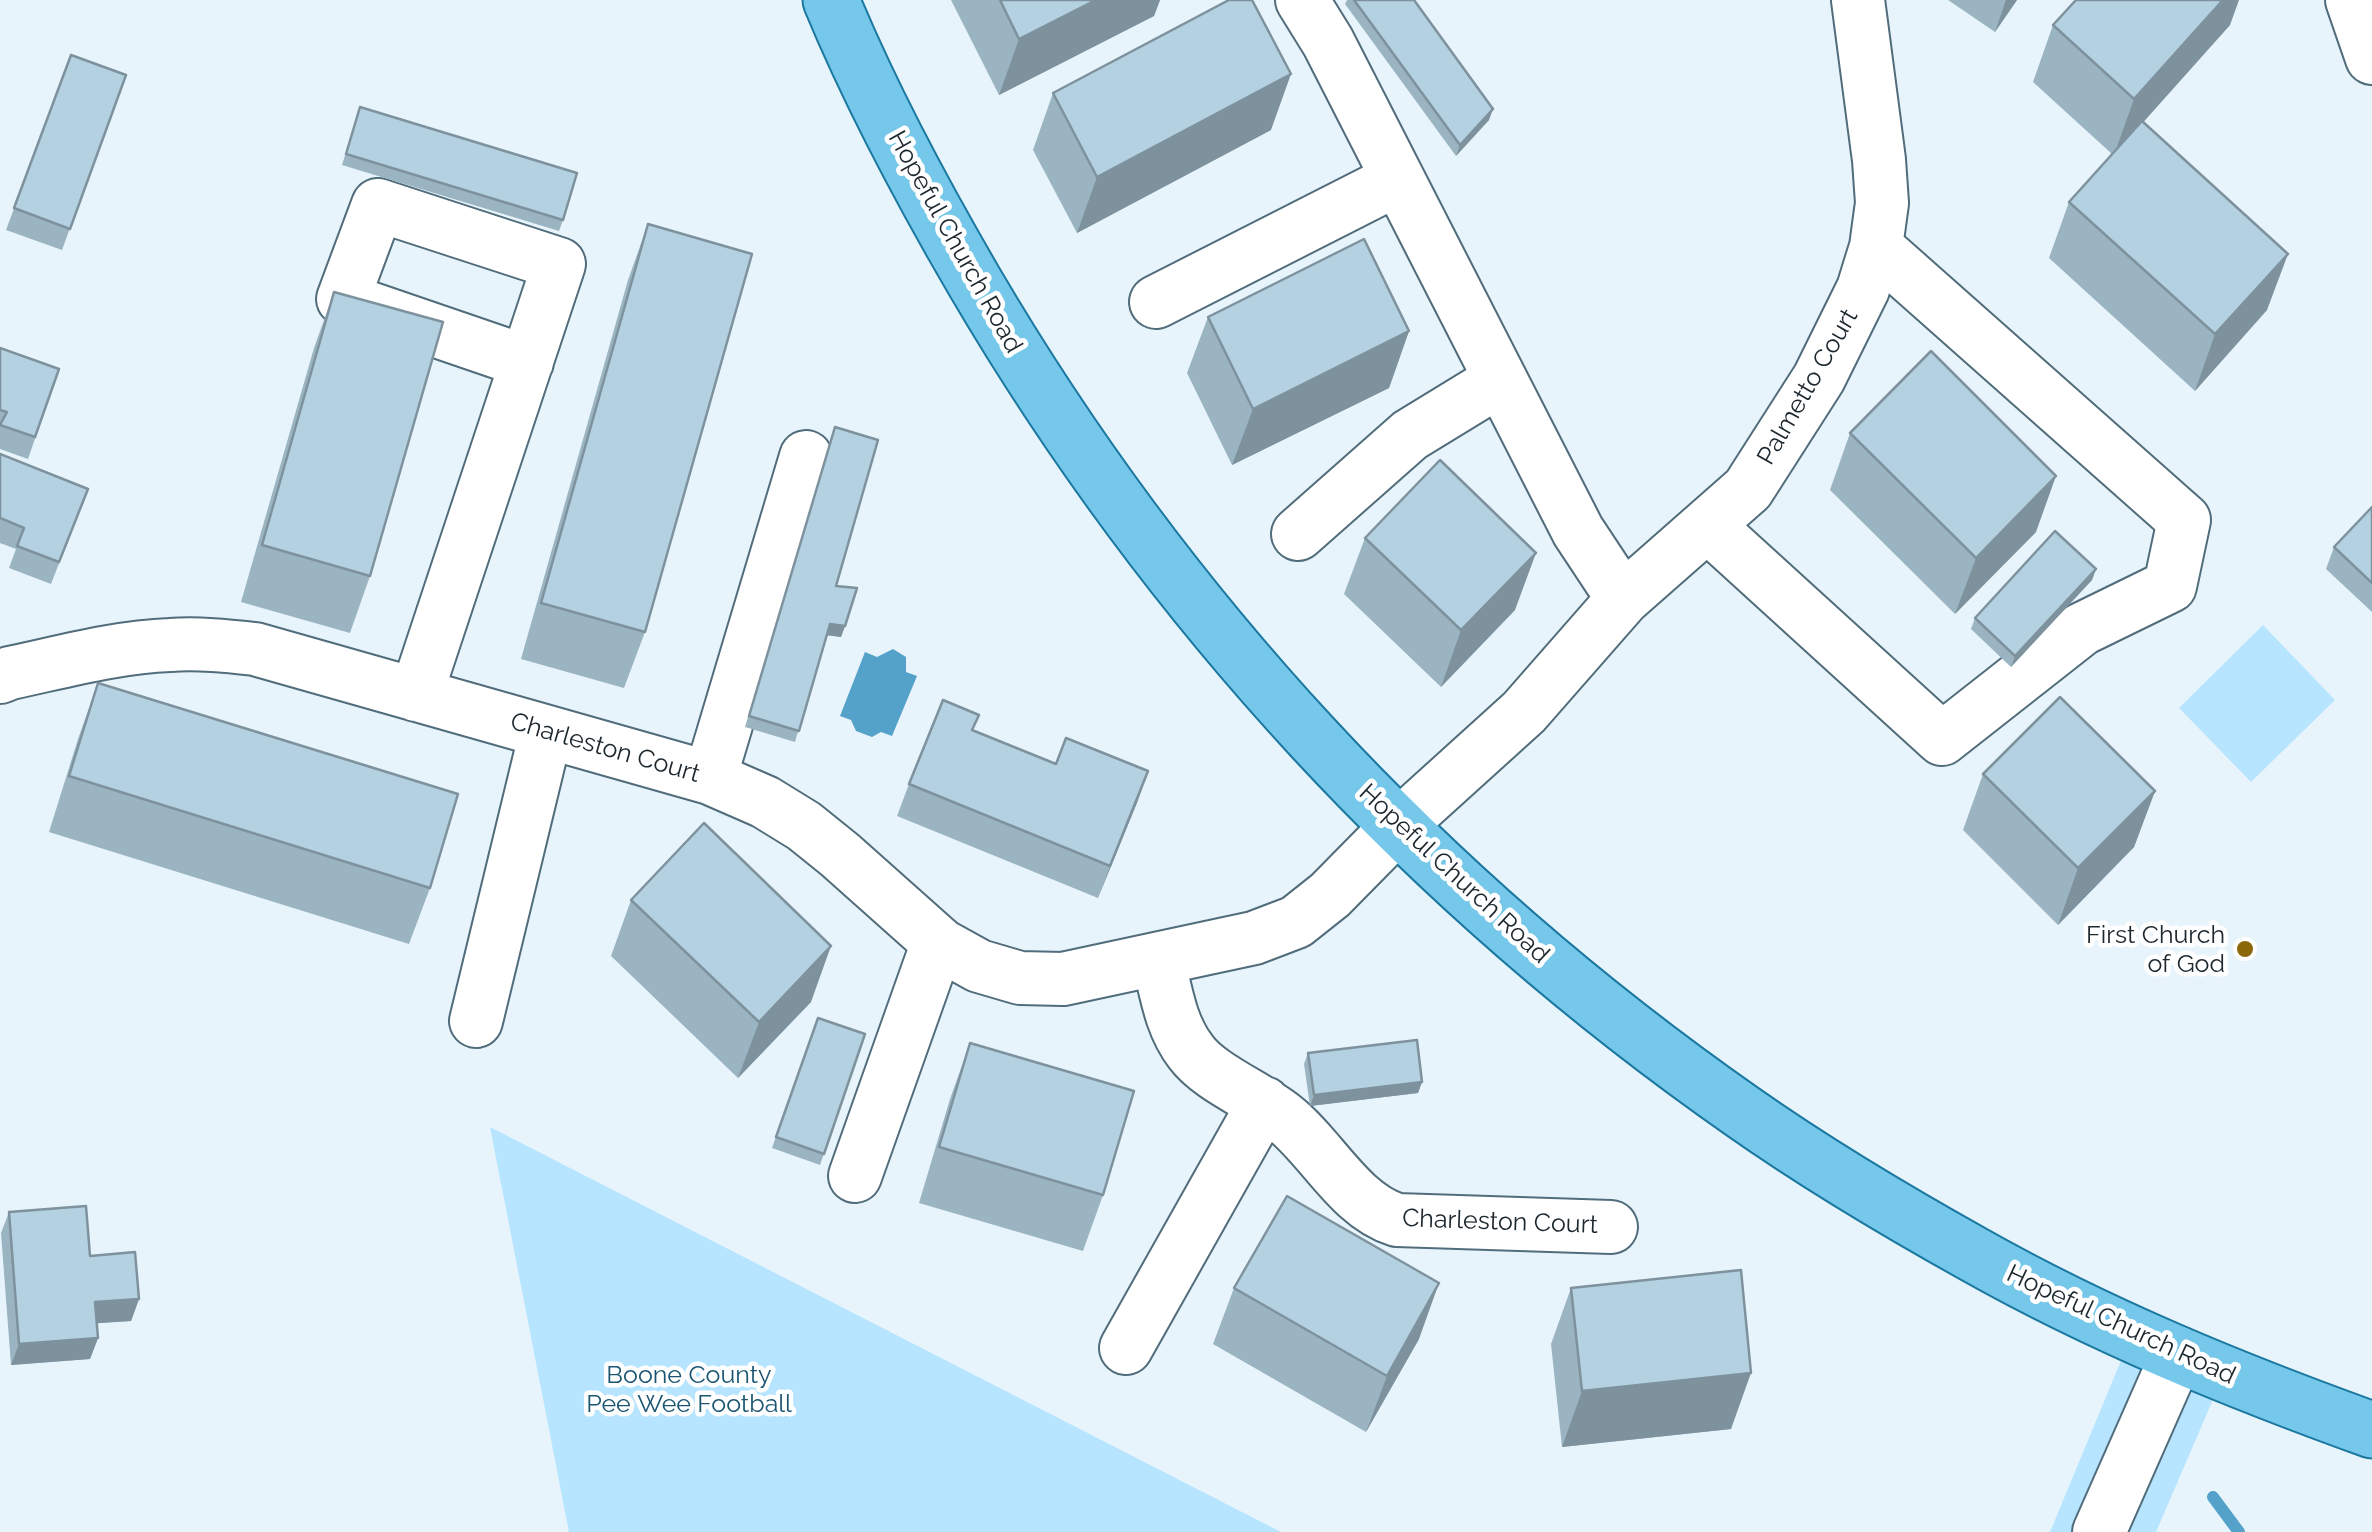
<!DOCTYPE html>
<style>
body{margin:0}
canvas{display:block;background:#e8f4fb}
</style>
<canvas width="2372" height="1532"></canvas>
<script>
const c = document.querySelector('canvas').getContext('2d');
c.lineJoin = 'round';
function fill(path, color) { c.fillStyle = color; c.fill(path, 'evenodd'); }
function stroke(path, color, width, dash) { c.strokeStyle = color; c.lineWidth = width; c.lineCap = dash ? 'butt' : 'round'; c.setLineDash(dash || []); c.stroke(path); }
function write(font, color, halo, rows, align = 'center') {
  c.font = font + ' Raleway,sans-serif'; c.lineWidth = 9; c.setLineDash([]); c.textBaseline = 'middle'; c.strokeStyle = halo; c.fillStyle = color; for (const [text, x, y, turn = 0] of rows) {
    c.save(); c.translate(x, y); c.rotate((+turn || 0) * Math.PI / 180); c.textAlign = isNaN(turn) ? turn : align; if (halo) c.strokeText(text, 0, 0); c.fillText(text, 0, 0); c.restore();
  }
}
fill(new Path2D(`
 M2263,625L2335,700L2251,782L2179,708Z
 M490,1127L1281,1532H569Z
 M2132,1334L2224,1374L2156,1532H2050Z`), '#b7e5ff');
fill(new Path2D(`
 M893,649L906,657V672L917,676L892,736L881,732L872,737L856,731L851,720L840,716L865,652L877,657Z`), '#54a1c9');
stroke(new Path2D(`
 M2213,1497L2239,1532`), '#54a1c9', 12);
const minor = new Path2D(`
 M1302,0L1328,42L1578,531L1623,599
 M2352,0L2372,58
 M1156,302L1398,179
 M1707,525L1942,739L2082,629L2170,586L2184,520L1876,247
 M1298,534L1410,435L1500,380
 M0,677L10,673C62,662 116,647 170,645C199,643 227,646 255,649L710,778L765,802L804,826L840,855L941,945L979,966L1020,978L1063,979L1254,938L1296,922L1330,895L1397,827L1524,712L1623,599L1748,489L1819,378L1863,289L1876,247L1882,203L1879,160L1858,0
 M416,695L559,264L378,205L343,299L527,362
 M710,778L806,457
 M1158,959C1166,991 1170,1025 1191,1052C1210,1078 1257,1096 1284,1118C1322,1148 1349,1205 1397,1220L1611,1227
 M476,1021L546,732
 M855,1176L938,942
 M1126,1348L1264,1103
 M2099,1532L2178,1353`);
const major = new Path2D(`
 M831,0C871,97 921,190 974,281C1168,612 1428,892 1743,1112C1817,1164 1896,1211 1975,1255C2101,1326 2236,1381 2372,1430`);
stroke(minor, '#516c7b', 56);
stroke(major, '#1b78a0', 59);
stroke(minor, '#fff', 52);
stroke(major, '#76c8eb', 55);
fill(new Path2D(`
 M951,0H1160L1154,16L999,95Z
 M1347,0H1414L1489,120L1456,156L1345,4Z
 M1948,0H2017L1995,32Z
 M2053,25H2230L2143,122L2267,310L2195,391L2049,258L2069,202L2112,154L2033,82Z
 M71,55L126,75L62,250L6,230Z
 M1053,93L1271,130L1077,233L1033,150Z
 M360,107L563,220L559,231L342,165Z
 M648,224L645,632L624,688L521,659L628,280Z
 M334,292L370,576L350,633L241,602L314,348Z
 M1208,317L1409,331L1389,388L1232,465L1187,373Z
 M0,348L59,369L28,459L0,449Z
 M1850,433L2036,532L1955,614L1830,490Z
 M831,438L836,586L845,626L841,637L826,635L795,742L745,727Z
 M0,454L88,489L51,584L9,568L16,549L0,543Z
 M2372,507V612L2326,569L2334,547Z
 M1365,538L1515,610L1441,687L1344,594Z
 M2096,569L2092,580L2011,667L1971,629L1975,618Z
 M98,683L430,888L409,944L49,832L78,739Z
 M973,730L1056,764L1148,771L1098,898L897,816L909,784Z
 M1983,774L2155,791L2134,847L2058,925L1963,830Z
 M631,900L811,1002L738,1078L611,956Z
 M818,1018L865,1034L820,1165L772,1148Z
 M970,1043L1103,1195L1083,1251L919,1203L950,1099Z
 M1308,1053L1422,1082L1418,1093L1310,1106L1304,1064Z
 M9,1212L90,1256L139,1299L131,1321L97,1323L98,1338L90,1359L11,1365L1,1233Z
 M1234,1288L1419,1339L1366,1432L1213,1344Z
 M1571,1288L1731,1429L1562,1447L1551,1344Z`), '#9bb4c2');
fill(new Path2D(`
 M1096,0H1160L1154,16L999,95L1019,39Z
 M2006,0H2017L1995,32Z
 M2223,0H2239L2230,25L2114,155L2134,99Z
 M1291,74L1271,130L1077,233L1097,177Z
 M1493,109L1489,120L1456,156L1460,145Z
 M2288,254L2267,310L2195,391L2215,334Z
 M1409,331L1389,388L1232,465L1253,409Z
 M2056,476L2036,532L1955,614L1976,558Z
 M1536,553L1515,610L1441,687L1461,630Z
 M2096,569L2092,580L2011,667L2015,656Z
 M830,624L845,626L841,637L826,635Z
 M1148,771L1137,803L1098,898L1110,866Z
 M2155,791L2134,847L2058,925L2078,868Z
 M831,946L811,1002L738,1078L759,1022Z
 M1422,1082L1418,1093L1310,1106L1314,1095Z
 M1439,1283L1419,1339L1366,1432L1387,1376Z
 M139,1299L131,1321L87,1324L95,1302Z
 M98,1338L90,1359L11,1365L19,1344Z
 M1751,1373L1731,1429L1562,1447L1582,1391Z`), '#7e929e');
const building = new Path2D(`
 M1000,0H1096L1019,39Z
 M1229,0H1252L1291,74L1097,177L1053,93Z
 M1354,0H1414L1493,109L1460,145Z
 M2076,0H2223L2134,99L2053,25Z
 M71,55L126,75L70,229L14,208Z
 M360,107L577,173L563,220L346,154Z
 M2142,121L2288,254L2215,334L2069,202Z
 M648,224L752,254L645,632L541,603Z
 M1364,239L1409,331L1253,409L1208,317Z
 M334,292L443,322L370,576L262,545Z
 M0,348L59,369L35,437L0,425L7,412L0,410Z
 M1931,351L2056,476L1976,558L1850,433Z
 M835,427L878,440L836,586L857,588L845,626L830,624L799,731L749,716Z
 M0,454L88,489L59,562L17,546L24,528L0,518Z
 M1440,460L1536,553L1461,630L1365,538Z
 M2372,507V583L2334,547Z
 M2055,531L2096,569L2015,656L1975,618Z
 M98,683L458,794L430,888L69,776Z
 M2060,697L2155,791L2078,868L1983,774Z
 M943,700L979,715L972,730L1056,764L1066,738L1148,771L1110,866L909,784Z
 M704,823L831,946L759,1022L631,900Z
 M818,1018L865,1034L824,1154L776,1137Z
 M1417,1040L1422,1082L1314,1095L1308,1053Z
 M970,1043L1134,1091L1103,1195L939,1147Z
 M1287,1196L1439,1283L1387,1376L1234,1288Z
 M86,1206L90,1256L135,1252L139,1299L95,1302L98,1338L19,1344L9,1212Z
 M1741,1270L1751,1373L1582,1391L1571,1288Z`);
fill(building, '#b4d1e2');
stroke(building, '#7e929e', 2.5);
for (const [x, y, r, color] of [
 [2245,949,10,"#8c6708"]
]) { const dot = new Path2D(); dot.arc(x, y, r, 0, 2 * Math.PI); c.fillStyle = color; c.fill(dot); stroke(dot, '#fff', 4); }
write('25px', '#1c272e', '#fff', [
 ["Hopeful Church Road",955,242,61],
 ["Palmetto Court",1808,387,-60],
 ["Charleston Court",605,748,16],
 ["Hopeful Church Road",1454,874,43],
 ["Charleston Court",1500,1222,2],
 ["Hopeful Church Road",2121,1325,25]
]);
write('25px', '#1c272e', '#fff', [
 ["First Church",2225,935],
 ["of God",2225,964]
], 'right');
write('25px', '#1a5672', '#fff', [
 ["Boone County",689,1375],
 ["Pee Wee Football",689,1404]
]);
</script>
